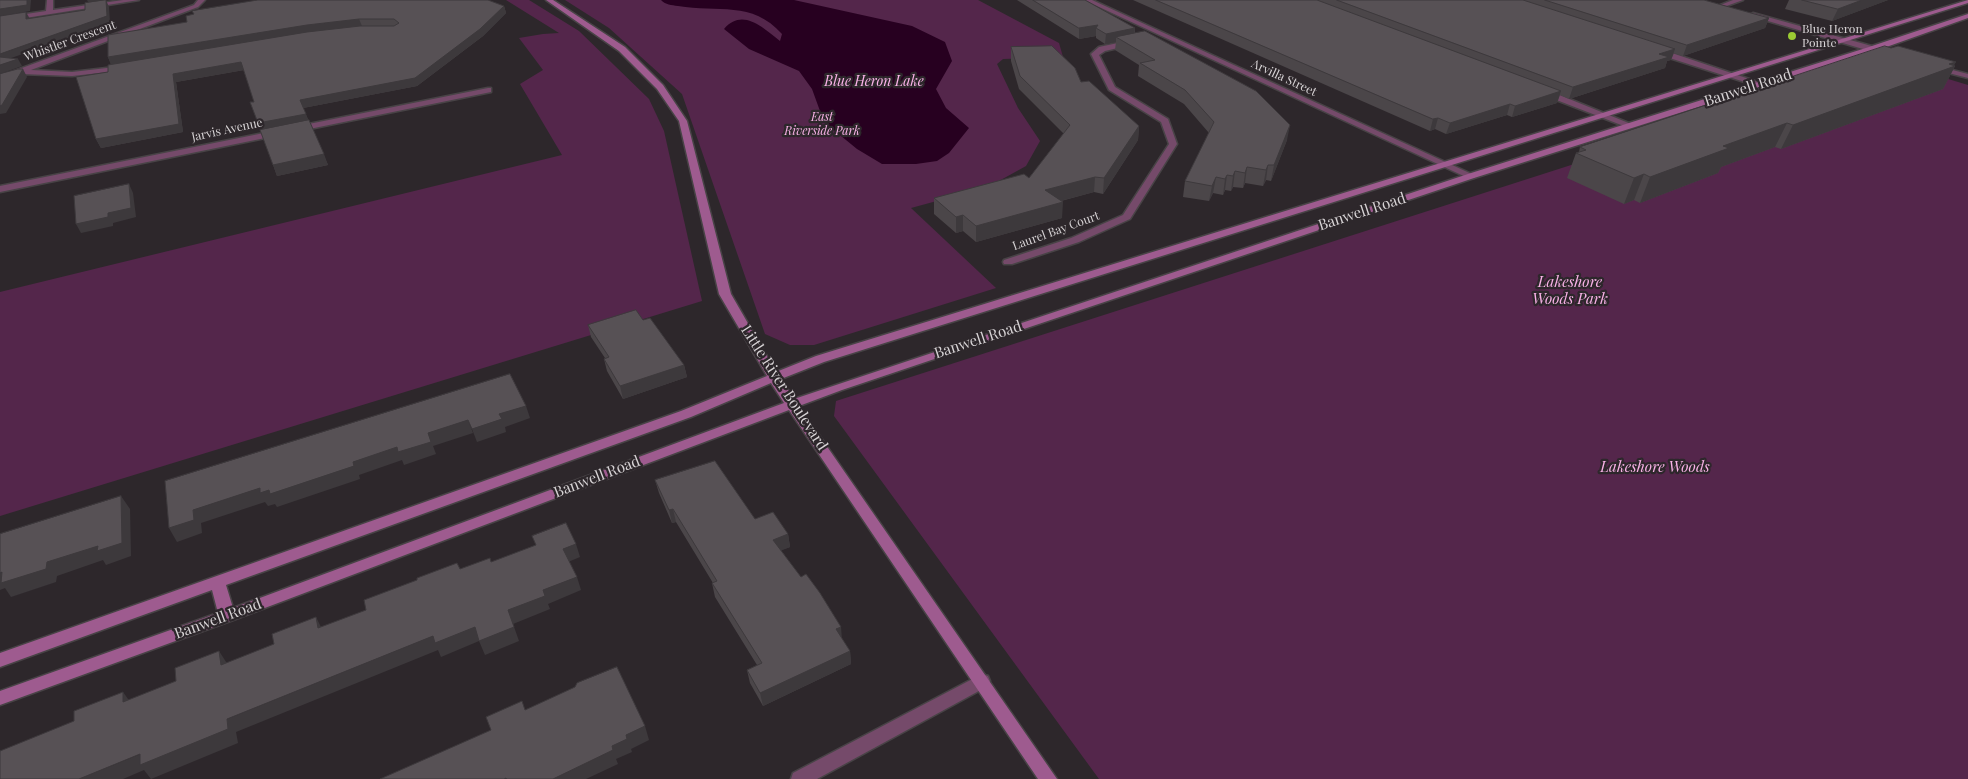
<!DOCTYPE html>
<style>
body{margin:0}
canvas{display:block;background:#2d272b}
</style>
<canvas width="1968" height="779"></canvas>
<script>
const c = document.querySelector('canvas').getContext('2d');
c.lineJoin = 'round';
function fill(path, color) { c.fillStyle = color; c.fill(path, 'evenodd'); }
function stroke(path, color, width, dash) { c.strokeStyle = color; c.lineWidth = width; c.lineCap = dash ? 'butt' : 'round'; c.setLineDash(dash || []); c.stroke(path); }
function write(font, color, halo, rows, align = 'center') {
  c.font = font + ' "Playfair Display",serif'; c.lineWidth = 4.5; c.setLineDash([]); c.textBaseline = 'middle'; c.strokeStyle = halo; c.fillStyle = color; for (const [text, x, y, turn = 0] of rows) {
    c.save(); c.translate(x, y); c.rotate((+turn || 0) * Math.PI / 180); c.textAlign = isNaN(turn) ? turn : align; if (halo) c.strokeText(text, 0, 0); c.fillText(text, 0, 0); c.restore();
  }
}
fill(new Path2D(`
 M506,0H529L579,31L649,99L664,131L702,301L0,516V292L562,155L520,84L543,70L519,38L543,34L559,33Z
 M565,0H978L1059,43L1063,57L1003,59L997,64L1018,108L1040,141L1026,166L988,187L911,208L996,288L814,345H790L765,334L682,94L609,28Z
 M1892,62L1968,85V779H1099L834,416L836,401Z`), '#54264b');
fill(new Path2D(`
 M661,0H794L912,26L945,42L952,61L936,89L946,108L969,128L949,153L937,161L916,164H882L857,149L824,122L812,89L799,71L749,49L724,29C743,7 764,29 780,41L782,34C752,0 718,13 678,6C671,5 666,5 661,0Z`), '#270020');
const street = new Path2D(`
 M47,0H53V10L123,0H139L0,22V18L46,11Z
 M198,0H205L198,7L31,70L72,72L124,66H127V70L72,76L22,74L0,81V76L194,5Z
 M1084,0H1092L1476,176L1474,178H1468Z
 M1733,0H1743L1721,8L1718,6Z
 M1753,13L1886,50L1887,52L1880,54L1751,16L1750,15Z
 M1132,40L1136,42L1135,44L1105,51L1099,55L1115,87L1168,119L1177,144L1130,219L1079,242L1012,264H1004L1003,262L1004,260L1071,238L1123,215L1169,144L1161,122L1109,90L1091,54L1099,47Z
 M1654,49H1660L1764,84L1757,86L1654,53Z
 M1933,65L1968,74V78L1933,69Z
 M488,88H491V92L0,192V186Z
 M1541,90H1547L1636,126L1629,128L1541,94Z
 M982,674L988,676L990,681L988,686L817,779H791L793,773Z`);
const secondary = new Path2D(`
 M546,0H553L625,47L663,85L687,121L731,294L776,372L816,356L1968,0V3L824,362L781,379L794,399L1468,174L1869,47L1968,14V18L1875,51L1474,178L842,390L799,406L1057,779H1038L789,410L233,620L0,705V691L218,613L212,590L0,667V653L681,411L767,376L719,294L679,121L657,89L619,51ZM771,383L784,403L233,608L226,585L691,417Z`);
stroke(street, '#484346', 3);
stroke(secondary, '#484346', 3);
fill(street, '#754a6a');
fill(secondary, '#9e5b8f');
fill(new Path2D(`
 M1017,0H1085L1135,28V33L1287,140L1271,181L1266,180L1263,186L1245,183L1243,188L1233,187L1231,191L1225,190L1223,195L1213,193L1209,201L1183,197L1185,181L1209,133L1184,104L1138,76L1139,65L1115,50L1116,42L1105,44L1096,38V36L1079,39Z
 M1133,0H1704L1769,18L1765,28L1683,56L1674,53L1671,60L1667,61L1665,68L1569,99L1560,95L1557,103L1512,117L1507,115L1446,134L1435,129L1430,131Z
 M1789,0H1888L1832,21L1785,9Z
 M504,6L506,13L483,36L417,86L303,108L328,165L277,176L261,130L254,102L244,70L176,82L183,132L101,148L96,139L108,72L111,64L108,57V35Z
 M1011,47L1081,82L1139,126L1138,140L1103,194L1094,192L1061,201L1062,218L976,242L963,231L956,233L934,214V198L1029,178L1064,134L1019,89L1011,61Z
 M1954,66H1955L1943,89L1781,149L1775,147L1721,167L1718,173L1640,203L1634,200L1624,204L1567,178L1576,153L1579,152L1580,147Z
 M643,320L684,365L687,377L623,399L607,371L604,359L605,358L591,337L588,325Z
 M655,480L755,519L788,534L790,547L781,550L850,651L851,664L763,706L750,683L747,670L757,665L715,597L712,583H713L676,522L672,523L659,493Z`), '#4b4649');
fill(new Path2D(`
 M27,0H31L30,11L0,16V9Z
 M87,0H109H106L109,7L110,23L0,62V54L107,16L89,3Z
 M1862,0H1888L1832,21L1838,9Z
 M504,6L506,13L483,36L417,86L303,108L300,100Z
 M26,12L30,19H26Z
 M1769,18L1765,28L1683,56L1687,45Z
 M359,19L362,26L111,65L108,57L307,25Z
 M1098,25L1096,28V36L1079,39V28Z
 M1135,28L1134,38L1116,37V42L1105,44L1106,34Z
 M1675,49L1671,60L1667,61L1665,68L1569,99L1573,87L1659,54Z
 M18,59L22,66L0,74V65Z
 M241,62L244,70L176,82L183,132L101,148L96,139L173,74Z
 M1956,62L1953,67L1955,66L1943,89L1781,149L1793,125Z
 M23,69L27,77L6,113L0,114V106Z
 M1561,91L1557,103L1512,117L1515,106Z
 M1510,104L1507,115L1446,134L1450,123Z
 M306,114L309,122L261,132L258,123Z
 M1438,118L1435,129L1430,131L1433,119Z
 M1787,123L1775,147L1721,167L1718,173L1640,203L1650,177L1723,146Z
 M1290,125L1287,140L1271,181L1274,165Z
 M1139,126L1138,140L1103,194L1104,178Z
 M324,154L328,165L277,176L273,165Z
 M1268,165L1266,180L1263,186L1266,170Z
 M1247,167L1245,183L1243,188L1245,173Z
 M1235,171L1233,187L1231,191L1233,176Z
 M1644,174L1634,200L1624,204L1634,178Z
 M1227,175L1225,190L1223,195L1225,179Z
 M1095,177L1094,192L1045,205V190Z
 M1216,177L1213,193L1209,201L1212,186Z
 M129,184L133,193L136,217L113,223V226L81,233L76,224L108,213Z
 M1063,202L1062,218L976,242V226Z
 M963,215V231L956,233V217Z
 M684,365L687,377L623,399L620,386Z
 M526,406L530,418L505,427L506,432L477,442L472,429L499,414Z
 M468,420L473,433L433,446L436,454L404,465L402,460L359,475L360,479L277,507L275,504L268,506L265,502L201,523L202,533L177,542L169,528L193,510L260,488L269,490L353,462L428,433Z
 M121,496L130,509L131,556L106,565L103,560L57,576L56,582L11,597L5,588L0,590V573L47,562Z
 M673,509L676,522L672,523L669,510Z
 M788,534L790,547L775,553L773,540Z
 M576,544L580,557L568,562L563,549Z
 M577,577L581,590L548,604L550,609L513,624L519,641L485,655L479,641L441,657L438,650L236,732L238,743L151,779L144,770L123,779H79L433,636L508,610L543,590Z
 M316,617L323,631L318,628Z
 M841,627L842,640L836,629Z
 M219,651L228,665H221Z
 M850,651L851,664L763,706L760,693Z
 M123,692L133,706L123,702Z
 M645,726L649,740L631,749L632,752L616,759L618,764L586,779H553L612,746L626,735Z`), '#3d393c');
const building = new Path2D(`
 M0,0H27V5L0,9Z
 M106,0L107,16L0,54V16L26,12V19L85,10V3Z
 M258,0H488L504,6L480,29L415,78L300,100L306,114L258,123L250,102H254L241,62L173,74L179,124L96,139L76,77L108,72V65L307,32L360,26H394L399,23L394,19H359L307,25L108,57V35L187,22L186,16L194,14L192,11Z
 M1033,0H1085L1135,28L1106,34L1096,28L1098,25L1079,28Z
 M1156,0H1317L1561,91L1515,106L1510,104L1450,123L1438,118L1433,119Z
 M1337,0H1523L1675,49L1659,54L1669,57L1573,87Z
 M1545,0H1704L1769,18L1687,45Z
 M1802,0H1862L1838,9Z
 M1145,31L1256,91L1290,125L1274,165H1268L1266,170L1247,167L1245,173L1235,171L1233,176L1227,175L1225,179L1216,177L1212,186L1185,181L1214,122L1185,90L1140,63L1155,60L1116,37Z
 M1052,46L1075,68L1081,82L1089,81L1139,126L1104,178L1095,177L1045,190L1063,202L976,226L963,215L956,217L934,198L1024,174L1029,178L1070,125L1020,76L1011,47Z
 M1885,46L1891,48L1898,46L1956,62L1949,64L1955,66L1793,125L1787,123L1723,146L1729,148L1650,177L1644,174L1634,178L1576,153L1586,150L1580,147Z
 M0,57L18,59L0,65Z
 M18,69H23L2,105L0,106V74Z
 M309,120L324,154L273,165L260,130Z
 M129,184L131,208L108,213V217L76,224L74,196Z
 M636,310L643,320L650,318L684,365L620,386L604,359L609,357L588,325Z
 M510,374L526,406L499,414L502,419L472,429L468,420L428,433L431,442L398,452L397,447L353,462L354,466L270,494L269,490L260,493V488L193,510L194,520L169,528L165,481Z
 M715,461L755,519L773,512L788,534L773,540L801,577L806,574L820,593L841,627L836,629L850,651L760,693L747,670L762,663L712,583L717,581L673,509L669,510L655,480Z
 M121,496L122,543L97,551L98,546L47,562L46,569L1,583L2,572L0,573V534Z
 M566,523L576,544L563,549L577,577L543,590L545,596L508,610L514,627L479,641L475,627L435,643L433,636L227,719L228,729L140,765V754L79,779H0V751L74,721V711L123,692V702L176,681L175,668L219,651L221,665L274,644L272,634L316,617L318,628L366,610L364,600L417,580V578L457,563L460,569L490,558L491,562L536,545L532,536Z
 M617,667L645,726L626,735L627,739L612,746L613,750L553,779H507L506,778L504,779H380L491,730L486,717L522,701L525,710L575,687L577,683Z`);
fill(building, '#575155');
stroke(building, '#3d393c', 1);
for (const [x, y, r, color] of [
 [1792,36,5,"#9bcb33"]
]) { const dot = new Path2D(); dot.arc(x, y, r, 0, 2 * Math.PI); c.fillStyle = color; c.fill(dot); stroke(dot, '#2d272b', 2); }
write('12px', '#d7d3d5', '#2d272b', [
 ["Blue Heron",1802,29],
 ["Pointe",1802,43]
], 'left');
write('12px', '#d7d3d5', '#2d272b', [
 ["Whistler Crescent",70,41,-20],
 ["Arvilla Street",1284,78,25],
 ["Jarvis Avenue",227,130,-12],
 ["Laurel Bay Court",1056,231,-20]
]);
write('italic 12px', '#f9b2e7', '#2d272b', [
 ["East",822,117],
 ["Riverside Park",822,131]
]);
write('italic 14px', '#fbb3e9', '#2d272b', [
 ["Blue Heron Lake",874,82]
]);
write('15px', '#d7d3d5', '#2d272b', [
 ["Banwell Road",1748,88,-18],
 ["Banwell Road",1362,212,-18],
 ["Banwell Road",978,340,-18],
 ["Little River Boulevard",784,388,57],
 ["Banwell Road",597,477,-21],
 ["Banwell Road",218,619,-20]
]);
write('italic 15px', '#f9b2e7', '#2d272b', [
 ["Lakeshore",1570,282],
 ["Woods Park",1570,299],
 ["Lakeshore Woods",1655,467]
]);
</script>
